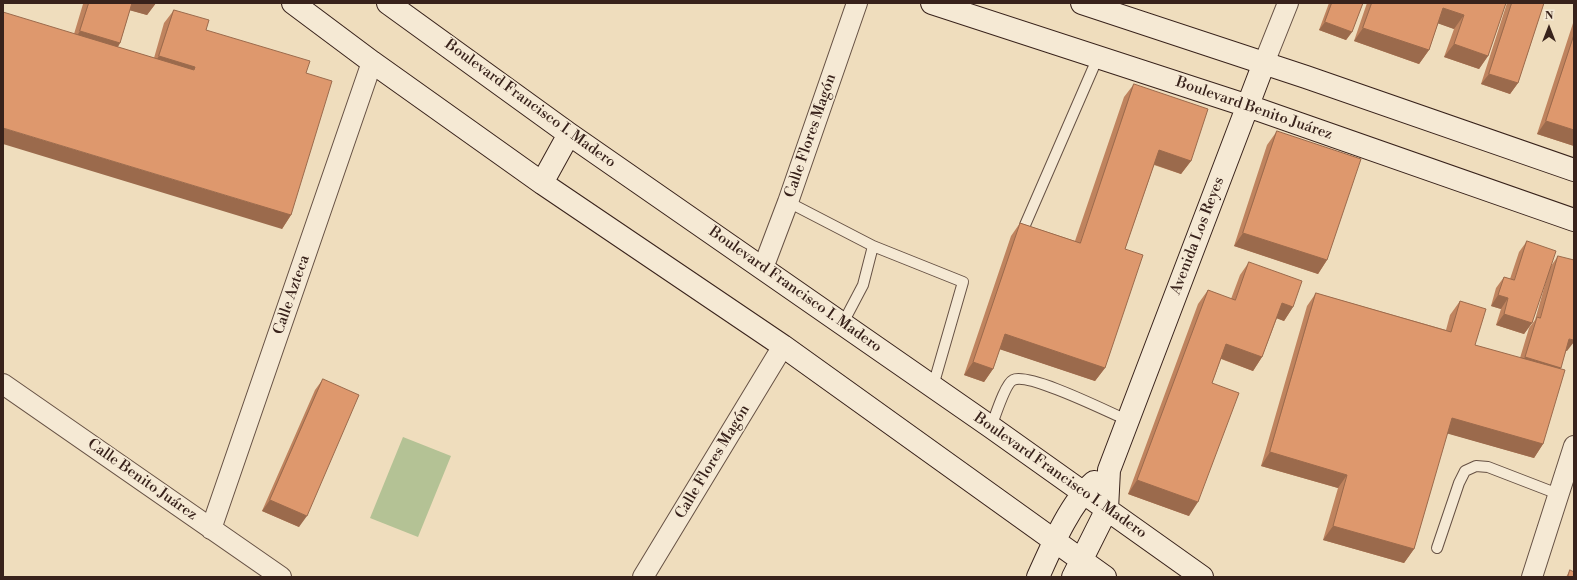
<!DOCTYPE html>
<meta charset="utf-8">
<style>
body{margin:0}
#map{position:relative;width:1577px;height:580px;overflow:hidden;background:#efddbd;font-family:"Libre Bodoni",serif}
canvas{display:block}
.frame{position:absolute;inset:0;border:4px solid #38221b;pointer-events:none}
.north{position:absolute;left:1529px;top:8px;width:40px;height:40px;-webkit-text-stroke:3px #f5e9d4;paint-order:stroke;rotate:0deg;font-size:11px;font-weight:700;line-height:16px;text-align:center;color:#38221b}
.north::after{content:'';display:block;margin:auto;width:14px;height:18px;background:#38221b;clip-path:polygon(50% 0,100% 100%,50% 72%,0 100%)}
</style>
<div id="map">
<canvas width="1577" height="580"></canvas>
<div class="frame"></div>
<div class="north">N</div>
</div>
<script>
const c = document.querySelector('canvas').getContext('2d');
c.lineJoin = 'round';
function fill(path, color) { c.fillStyle = color; c.fill(path, 'evenodd'); }
function stroke(path, color, width, dash) { c.strokeStyle = color; c.lineWidth = width; c.lineCap = dash ? 'butt' : 'round'; c.setLineDash(dash || []); c.stroke(path); }
function write(font, color, halo, rows, align = 'center') {
  c.font = font + ' "Libre Bodoni",serif'; c.lineWidth = 3.5; c.setLineDash([]); c.textBaseline = 'middle'; c.strokeStyle = halo; c.fillStyle = color; for (const [text, x, y, turn = 0] of rows) {
    c.save(); c.translate(x, y); c.rotate((+turn || 0) * Math.PI / 180); c.textAlign = isNaN(turn) ? turn : align; if (halo) c.strokeText(text, 0, 0); c.fillText(text, 0, 0); c.restore();
  }
}
fill(new Path2D(`
 M403,437L451,456L418,537L370,518Z`), '#b4c295');
const service = new Path2D(`
 M788,202L873,246L863,285L843,323
 M1025,225L1098,57
 M873,246L963,282L933,386
 M991,427C995,417 1005,384 1013,380C1029,372 1108,412 1127,420
 M1437,548L1459,483L1465,471L1476,466L1488,467L1558,494`);
const minor = new Path2D(`
 M1264,63L1288,3
 M763,268L788,202L857,3
 M3,384L281,577
 M211,529L372,62
 M643,577L783,346
 M1532,577L1574,446`);
const secondary = new Path2D(`
 M293,3L372,62L542,183L783,346L1105,577
 M388,3L569,134L991,427L1202,577
 M932,3L1248,106L1574,220
 M1082,3L1306,77L1574,170
 M542,183L569,134
 M1038,577C1051,548 1070,503 1094,482
 M1073,577L1107,509L1109,470L1264,63`);
stroke(service, '#665144', 12);
stroke(minor, '#665144', 22);
stroke(secondary, '#38221b', 24);
stroke(service, '#f5e9d4', 10);
stroke(minor, '#f5e9d4', 20);
stroke(secondary, '#f5e9d4', 22);
fill(new Path2D(`
 M80,3H156L147,15L130,10L120,43L118,47L154,58L164,23L174,10L206,30L306,73L291,215L282,229L74,34L83,4Z
 M1329,3H1363L1352,32L1346,40L1319,30Z
 M1367,3H1506L1488,56L1479,69L1444,57L1454,29L1438,23L1429,50L1419,64L1354,41Z
 M1507,3H1544L1518,83L1510,94L1481,84Z
 M1574,20V146L1537,134Z
 M1134,84L1191,161L1181,174L1154,165L1125,249L1105,368L1095,381L1000,349L993,369L984,382L964,375L1011,236L1020,223L1075,241L1124,97Z
 M1277,131L1327,260L1318,274L1234,246L1267,145Z
 M1527,241L1551,266L1558,256L1567,351H1566L1560,369L1543,444L1534,458L1447,433L1414,549L1404,563L1323,540L1338,488L1261,466L1307,306L1316,293L1446,330L1450,315L1460,301L1475,345L1520,358L1529,328L1535,320L1548,274L1532,323L1524,334L1496,325L1501,309L1491,306L1496,288L1504,277L1510,279L1519,252Z
 M1249,262L1293,307L1284,321L1277,318L1262,357L1253,371L1221,359L1212,383L1189,516L1128,494L1198,304L1208,290L1231,299L1240,275Z
 M323,379L299,527L262,511L315,390Z
 M1570,570L1574,577H1566Z`), '#bf835e');
fill(new Path2D(`
 M129,3H156L147,15L125,9Z
 M1443,8L1464,15L1454,29L1434,22Z
 M1325,22L1352,32L1346,40L1319,30Z
 M1363,28L1429,50L1419,64L1354,41Z
 M80,31L120,43L111,57L71,45Z
 M1454,44L1488,56L1479,69L1444,57Z
 M159,56L195,67L186,80L150,69Z
 M1489,74L1518,83L1510,94L1481,84Z
 M1546,121L1574,130V146L1537,134Z
 M3,128L291,215L282,229L3,144Z
 M1159,150L1191,161L1181,174L1150,163Z
 M1243,233L1327,260L1318,274L1234,246Z
 M1498,295L1508,298L1501,309L1491,306Z
 M1282,303L1293,307L1284,321L1273,317Z
 M1504,314L1532,323L1524,334L1496,325Z
 M1005,334L1105,368L1095,381L996,348Z
 M1569,339L1574,340V342L1567,351L1562,350Z
 M1226,344L1262,357L1253,371L1217,357Z
 M1525,357L1561,368L1553,379L1517,368Z
 M973,362L993,369L984,382L964,375Z
 M1452,418L1543,444L1534,458L1442,432Z
 M1270,452L1347,475L1338,488L1261,466Z
 M1137,480L1198,502L1189,516L1128,494Z
 M270,500L307,516L299,527L262,511Z
 M1333,526L1414,549L1404,563L1323,540Z`), '#9b6a4c');
const building = new Path2D(`
 M89,3H132L120,43L80,31Z
 M1332,3H1363L1352,32L1325,22Z
 M1372,3H1506L1488,56L1454,44L1464,15L1443,8L1429,50L1363,28Z
 M1512,3H1544L1518,83L1489,74Z
 M174,10L209,20L206,30L310,61L306,73L332,81L291,215L3,128V12L194,70L195,67L159,56Z
 M1574,35V130L1546,121Z
 M1134,84L1208,109L1191,161L1159,150L1125,249L1143,255L1105,368L1005,334L993,369L973,362L1020,223L1080,243Z
 M1277,131L1361,159L1327,260L1243,233Z
 M1527,241L1556,251L1532,323L1504,314L1508,298L1498,295L1504,277L1514,280Z
 M1558,256L1574,260V340L1569,339L1561,368L1525,357L1537,317L1540,318Z
 M1249,262L1302,281L1293,307L1282,303L1262,357L1226,344L1212,383L1239,393L1198,502L1137,480L1208,290L1235,300Z
 M1316,293L1451,332L1460,301L1486,309L1475,345L1565,370L1543,444L1452,418L1414,549L1333,526L1347,475L1270,452Z
 M323,379L359,395L307,516L270,500Z
 M1570,570L1574,572V577H1568Z`);
fill(building, '#de986d');
stroke(building, '#9b6a4c', 1);
write('15px', '#38221b', '#f5e9d4', [
 ["Boulevard Francisco I. Madero",530,104,36],
 ["Boulevard Benito Juárez",1254,109,19],
 ["Calle Flores Magón",811,136,-71],
 ["Avenida Los Reyes",1198,236,-69],
 ["Boulevard Francisco I. Madero",795,290,35],
 ["Calle Azteca",292,295,-71],
 ["Calle Flores Magón",713,462,-59],
 ["Boulevard Francisco I. Madero",1060,476,35],
 ["Calle Benito Juárez",142,480,35]
]);
</script>
